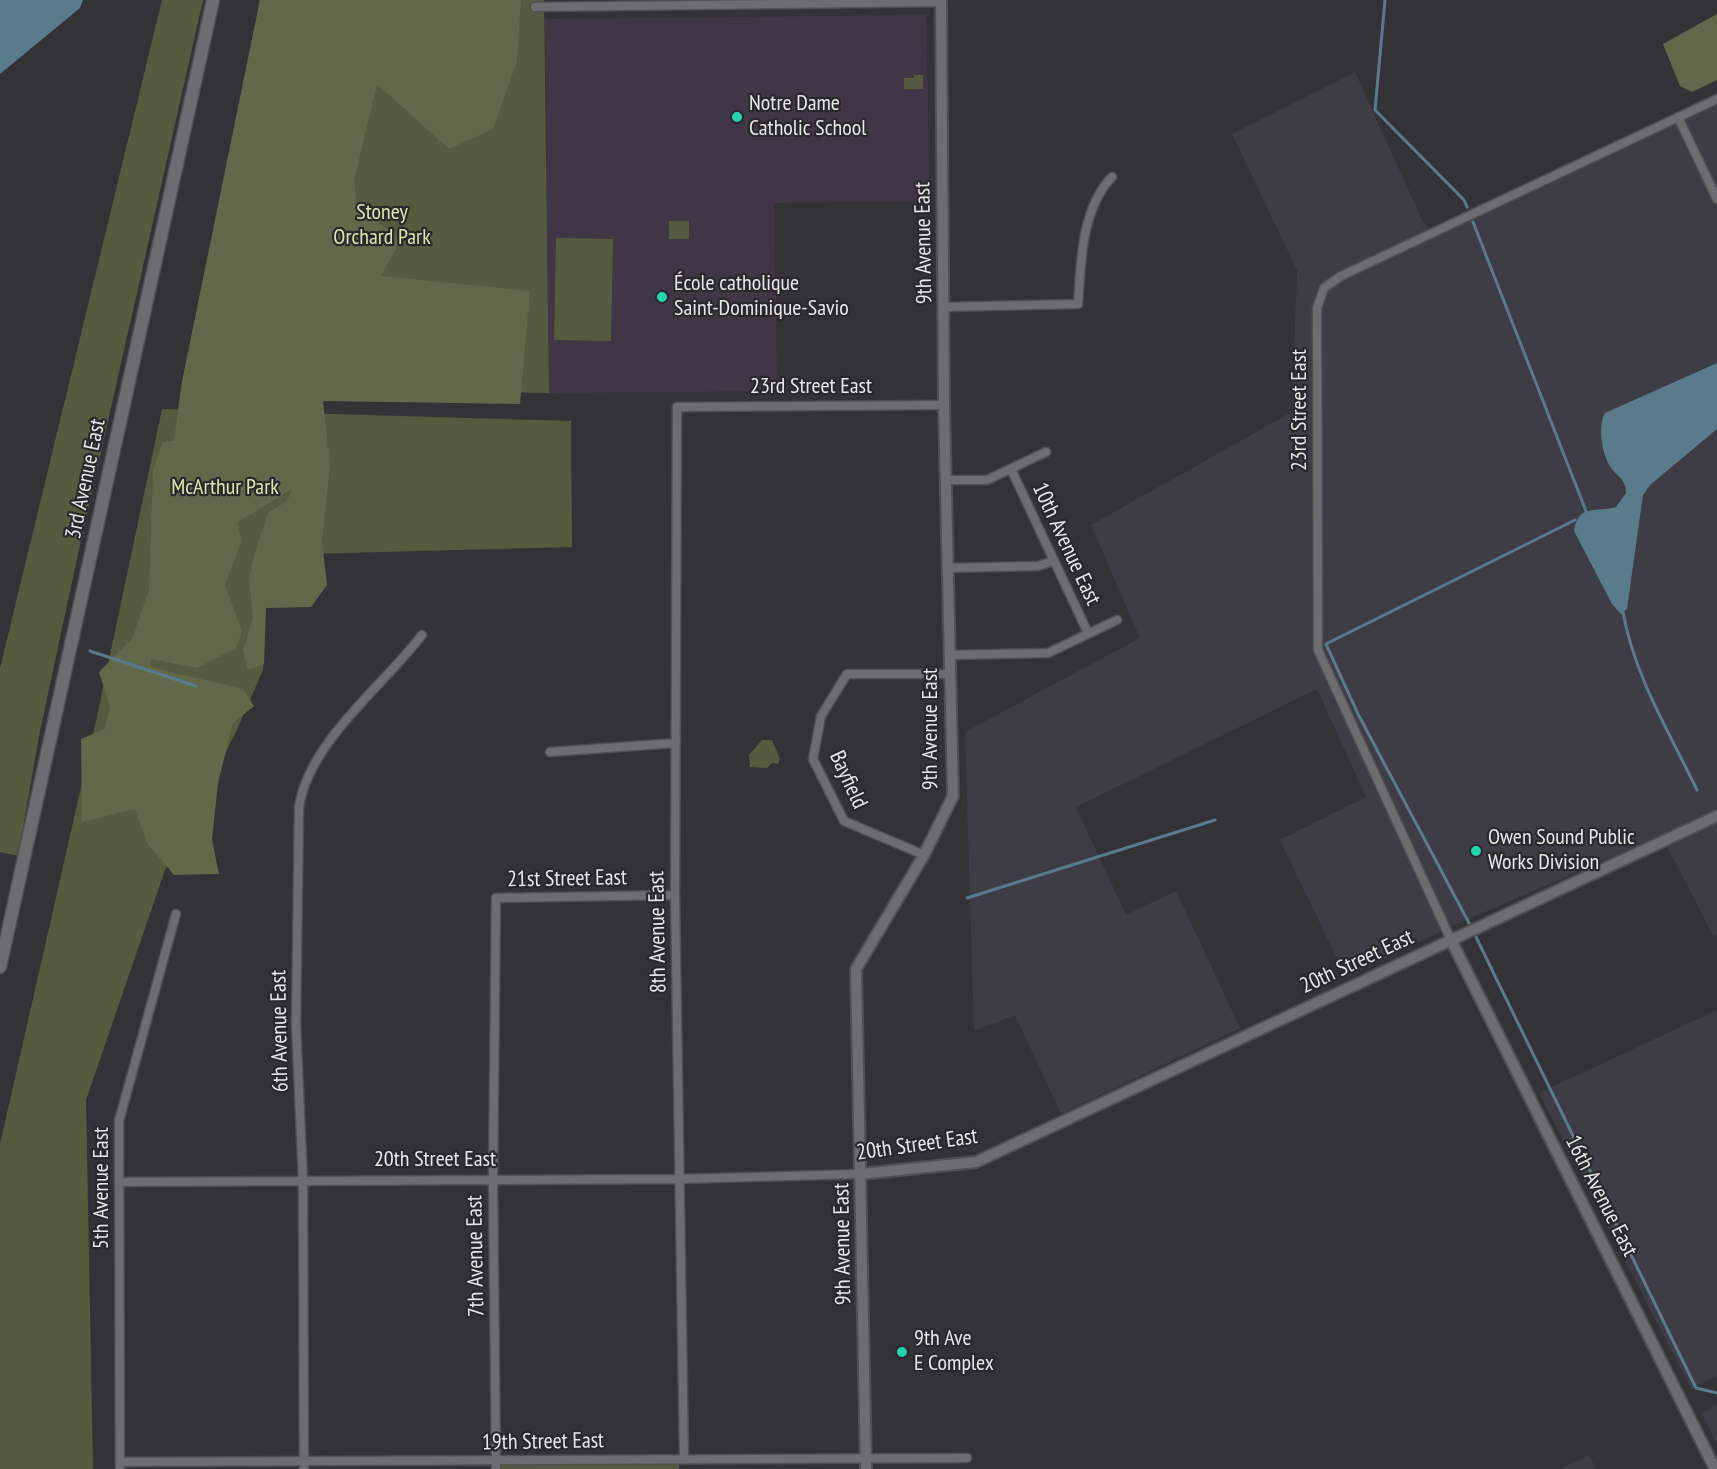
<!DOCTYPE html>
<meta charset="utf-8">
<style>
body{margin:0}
canvas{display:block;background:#333236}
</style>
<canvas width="1717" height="1469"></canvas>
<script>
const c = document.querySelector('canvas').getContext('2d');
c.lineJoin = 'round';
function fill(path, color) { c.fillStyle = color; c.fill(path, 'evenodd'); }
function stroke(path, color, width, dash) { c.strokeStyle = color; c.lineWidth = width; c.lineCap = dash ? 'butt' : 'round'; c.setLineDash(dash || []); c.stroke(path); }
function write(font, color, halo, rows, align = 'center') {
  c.font = font + ' "PT Sans Narrow",sans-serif'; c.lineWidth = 4.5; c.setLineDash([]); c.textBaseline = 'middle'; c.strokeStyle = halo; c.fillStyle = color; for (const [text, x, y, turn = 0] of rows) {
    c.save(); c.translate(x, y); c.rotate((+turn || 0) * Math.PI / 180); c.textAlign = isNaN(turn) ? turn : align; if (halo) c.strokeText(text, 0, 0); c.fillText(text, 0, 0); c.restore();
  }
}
fill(new Path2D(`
 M1355,72L1423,222L1430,229L1717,94V935L1714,937L1661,835L1453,926L1346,977L1280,840L1366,797L1317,689L1076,807L1126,915L1176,891L1240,1028L1061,1114L1015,1015L974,1031L965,732L1140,638L1091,525L1292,412L1297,270L1232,134Z
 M1717,1010V1376L1691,1389L1539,1093Z
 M1717,1405V1444L1702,1413Z
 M1589,1455L1596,1469H1560Z`), '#3e3c45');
fill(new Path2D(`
 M926,15L930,201L774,203L777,391L549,393L545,19Z`), '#413645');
fill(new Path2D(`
 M162,0H203L78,554L40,731L18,856L0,852V668Z
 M260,0H544L549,393L181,387Z
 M914,75H923V89H904V78H914Z
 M669,221H689V239H669Z
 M556,238L613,239L611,341L554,340Z
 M162,409L571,421L572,547L267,555L263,670L235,734L165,870L86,1100L93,1469H0V1144L96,721Z
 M762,740H772L780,759L778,764L772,763L767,768L750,767L749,755Z
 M679,1462V1469H500V1463Z`), '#565a3f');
fill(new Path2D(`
 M260,0H521L517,61L493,129L449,149L377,84L354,181L357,207L401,239L381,276L530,291L520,404L323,401L330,466L322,542L327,585L311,607L266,608L264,664L248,670L243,650L253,618L249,580L254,555L268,513L287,501L292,489L238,522L241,542L225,585L242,632L236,648L197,668L151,659L150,667L243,689L254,706L233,723L218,783L212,840L219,874L174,875L147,843L135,809L82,822L81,739L105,729L110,706L99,672L132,639L149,590L153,470L163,442L174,441L181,387Z
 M1717,14V80L1692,92L1680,86L1663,44Z`), '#64684b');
fill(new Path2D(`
 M0,0H83L80,8L0,74Z
 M1717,363V429L1650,485L1643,495L1627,609L1621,614L1612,604L1574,531C1578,503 1596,513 1616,507L1626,493C1626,480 1619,478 1612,469C1602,456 1597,427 1605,413Z`), '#5a7b8b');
stroke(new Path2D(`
 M1385,0L1375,110L1464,200L1467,207
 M1473,222L1586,511
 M1623,612C1634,675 1669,732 1697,790
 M90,651L196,686
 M967,898L1215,820
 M1469,923L1359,716L1326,644L1575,520
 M1476,937L1696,1388L1717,1393`), '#5a7b8b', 3);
const minor = new Path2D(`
 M535,7L941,2
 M1678,117L1717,199
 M944,307L1078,304C1081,263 1081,209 1112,177
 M1011,469L1088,633
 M946,480H987L1046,452
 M948,568L1038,566L1053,561
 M950,655L1048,653L1117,620
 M550,752L676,743
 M924,855L844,821L813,759L821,716L847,674H951
 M1451,940L1318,650L1317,308L1324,288L1341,276L1717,99
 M119,1182L679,1179L861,1174
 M684,1457L675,895L677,407L944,405
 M120,1462L967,1458
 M120,1469L119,1121L176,914
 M304,1469L303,1181L296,1025L299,807C309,742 383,686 422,635
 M496,1469L493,1179L496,898L675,895`);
const tertiary = new Path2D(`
 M1451,940L1715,1469
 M861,1174L976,1162L1717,816
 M866,1469L856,969L924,855L953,796L944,405L941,0`);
const secondary = new Path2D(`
 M0,967L213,0`);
stroke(minor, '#504f52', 11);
stroke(tertiary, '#504f52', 14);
stroke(secondary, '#504f52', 15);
stroke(minor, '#6d6c70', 8);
stroke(tertiary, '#6d6c70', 10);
stroke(secondary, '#6d6c70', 12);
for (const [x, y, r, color] of [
 [737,117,6,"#24d5ae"],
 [662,297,6,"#24d5ae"],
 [1476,851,6,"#24d5ae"],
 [902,1352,6,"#24d5ae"]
]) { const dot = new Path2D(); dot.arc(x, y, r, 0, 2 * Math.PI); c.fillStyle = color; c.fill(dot); stroke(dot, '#29282c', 2); }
write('22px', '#e8e7ea', '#29282c', [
 ["Notre Dame",749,104],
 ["Catholic School",749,129],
 ["École catholique",674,284],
 ["Saint-Dominique-Savio",674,309],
 ["Owen Sound Public",1488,838],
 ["Works Division",1488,863],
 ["9th Ave",914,1339],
 ["E Complex",914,1364]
], 'left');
write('22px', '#dfe7ae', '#29282c', [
 ["Stoney",382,213],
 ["Orchard Park",382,238],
 ["McArthur Park",225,488]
]);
write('22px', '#e8e7ea', '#29282c', [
 ["9th Avenue East",924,243,-91],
 ["23rd Street East",811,387],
 ["23rd Street East",1300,410,-90],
 ["3rd Avenue East",86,479,-78],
 ["10th Avenue East",1066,544,65],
 ["9th Avenue East",931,729,-90],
 ["Bayfield",848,780,65],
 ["21st Street East",567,879,-1],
 ["8th Avenue East",658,932,-91],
 ["20th Street East",1357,962,-25],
 ["6th Avenue East",280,1031,-91],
 ["20th Street East",917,1145,-8],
 ["20th Street East",435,1160],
 ["5th Avenue East",102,1188,-90],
 ["16th Avenue East",1601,1196,63],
 ["9th Avenue East",843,1244,-91],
 ["7th Avenue East",476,1256,-91],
 ["19th Street East",543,1442,-1]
]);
</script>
